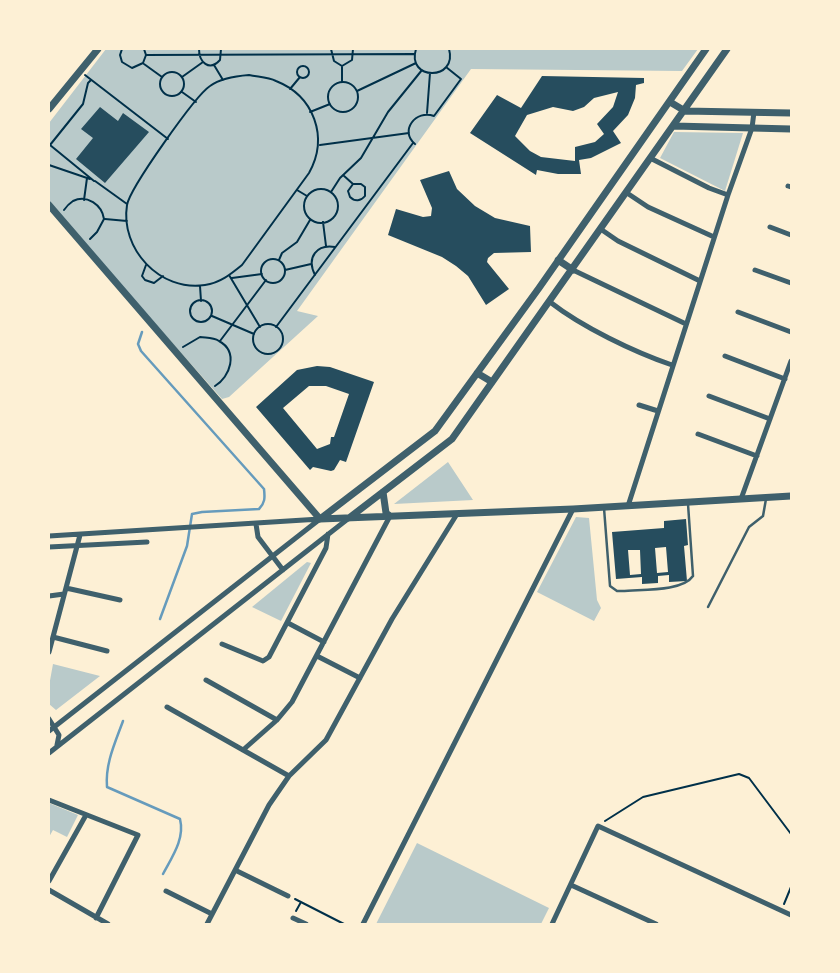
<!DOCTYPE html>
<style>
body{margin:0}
#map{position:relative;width:840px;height:973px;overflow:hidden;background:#fdf0d5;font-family:"Exo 2",sans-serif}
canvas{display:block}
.frame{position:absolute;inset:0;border:50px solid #fdf0d5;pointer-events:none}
</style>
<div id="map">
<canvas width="840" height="973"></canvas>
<div class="frame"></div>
</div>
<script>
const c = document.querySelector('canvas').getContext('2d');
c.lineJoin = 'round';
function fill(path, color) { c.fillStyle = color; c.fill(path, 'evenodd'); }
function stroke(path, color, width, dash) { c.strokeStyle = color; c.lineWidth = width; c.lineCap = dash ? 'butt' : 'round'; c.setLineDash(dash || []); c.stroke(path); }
fill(new Path2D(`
 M106,49H698L682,71L471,69L297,311L318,316L229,397L222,399L49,204V123Z
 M674,132L743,133L725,191L660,158Z
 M448,462L473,500L394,504Z
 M576,517L589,518L597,600L601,608L594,621L537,592Z
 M307,562L311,563L281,621L252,607Z
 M53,664L100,676L56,710L49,704V686Z
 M49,803L78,815L67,837L53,830L49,837Z
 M417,843L549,908L541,924H376Z`), '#b9caca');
stroke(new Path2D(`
 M142,332L138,344L141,351L264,489C265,498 265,503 259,509L202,512L192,514L187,546L160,619
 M123,721C115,743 105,764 107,787L180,819C185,839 172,857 163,874`), '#669bbc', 2.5);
fill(new Path2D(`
 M542,76L644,78V83L636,85L635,98L628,115L613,131L621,143L591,158L579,160L581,174H558L537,170L536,175L470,133L497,95L521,108ZM618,92L613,107L597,124L604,134L595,142L575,147V161L541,157L530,151L515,136L527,115L553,107L573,111L584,107L594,98Z
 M100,107L118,121L123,113L149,132L105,183L76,159L93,138L81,129Z
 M449,171L457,189L475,206L495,218L530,226L531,252L494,253L488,258L487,262L509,289L486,305L468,276L456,266L442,257L388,235L396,209L423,217L431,216L432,208L420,180Z
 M317,366L330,367L374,382L346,462L340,460L334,470L331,471L313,467L310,470L256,407L297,370ZM309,386H326L349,394L334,437H331L330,444L317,449L283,408Z
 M686,519L688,545L684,546L687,581L669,582V575L658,576V583L642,584V577L616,579L612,532L664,528V521ZM666,547L668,572L657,573L655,548ZM628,550H640L641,574L630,575Z`), '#264d5e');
stroke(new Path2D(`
 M122,49L120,55L122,62L132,68L143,63L146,55L144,49
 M199,49C199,62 209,72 220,60L221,49
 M331,49L334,61L342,66L352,60L353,49
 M416,49C406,81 458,81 449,49
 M146,55L414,54
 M144,64L162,77
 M214,65L223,80
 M297 72a6 6 0 1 1 12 0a6 6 0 1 1-12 0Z
 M342,67V82
 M160 84a12 12 0 1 1 24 0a12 12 0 1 1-24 0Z
 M85,75L168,139
 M249,75C258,77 268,77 276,81C314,96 329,137 309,173L242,265C231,274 220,283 205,285C160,292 120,249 127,205C130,188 195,96 210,86C221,78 236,76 249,75Z
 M182,77L203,62
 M91,80L88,83L83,104L50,145L94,181
 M328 97a15 15 0 1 1 30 0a15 15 0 1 1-30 0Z
 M290,89L300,77
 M357,91L416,63
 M182,92L196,102
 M310,112L330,104
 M427,113L430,73
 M415,144C399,131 416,109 434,116L461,79L446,67
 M320,145L409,133
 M49,165L90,179
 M343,175L353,184H361L365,187V196C361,201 355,202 350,197L348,191L353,184
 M95,181L127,204
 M304 206a17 17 0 1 1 34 0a17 17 0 1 1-34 0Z
 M297,190L307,196
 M331,192L340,178L361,158L388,112L422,70
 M84,200L87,178
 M64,210C66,207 70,203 73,201C87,194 102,205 104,219L97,232L90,239
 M105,219L127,221
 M323,222L326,246
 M261 271a12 12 0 1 1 24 0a12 12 0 1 1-24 0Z
 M279,260L282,253L297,242L310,220
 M146,265L142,276L145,280L154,283L163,276
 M285,270L311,264
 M229,275L260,327
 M315,275C306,257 317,244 335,247
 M232,278L262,274
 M200,286L201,301
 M190 311a11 11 0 1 1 22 0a11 11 0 1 1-22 0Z
 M212,316L254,334
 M253 339a15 15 0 1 1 30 0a15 15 0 1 1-30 0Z
 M276,327L413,143
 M220,341L266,280
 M183,347L200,337C206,338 213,337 219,341C239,352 230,377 215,386
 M605,821L643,797L739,774L749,778L791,834
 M295,899L344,924
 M784,904L791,887
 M296,911L301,902`), '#003049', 2);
stroke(new Path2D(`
 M604,508L610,586L617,591H622C641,589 682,592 693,576L688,504
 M708,607L749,527L763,516L766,499`), '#3f606c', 2.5);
stroke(new Path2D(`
 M652,159L709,188L728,195
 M788,186L791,187
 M627,193L648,207L714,237
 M770,227L791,235
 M602,230L618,241L700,281
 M573,270L686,324
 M755,270L791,283
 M550,302C582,327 634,352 672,365
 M738,312L791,332
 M725,356L785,379
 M709,396L770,419
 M639,405L658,411
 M698,434L757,456
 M741,499L791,361
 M628,506L728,195L752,128L754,112
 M256,524L258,537L283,570
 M49,536L320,519
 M49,547L147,542
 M66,588L120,600
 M49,596L64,594
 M288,623L324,642
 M53,637L107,651
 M222,644L263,661L269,657L326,548L328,534
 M49,652L80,535
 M317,656L360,678
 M206,680L277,720
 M167,707L289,776
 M49,719L59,735L57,745
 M49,731L320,519
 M243,750L277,720L292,702L390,516
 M49,753L349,518
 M49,800L138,835L96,918
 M237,871L288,896
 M49,881L86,815
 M571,885L656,924
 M49,890L108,924
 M166,891L212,914
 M293,918L306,924
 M207,924L269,805L289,776L326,740L392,619L457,514
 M363,924L573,509
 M552,924L598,826L791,915`), '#3f606c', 5);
stroke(new Path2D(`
 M670,102L685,111L791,113
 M49,109L98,49
 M674,126L791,129
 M49,205L320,519
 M558,260L573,270
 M477,373L492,382
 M383,492L386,513L390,516
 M349,518L452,439L727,49
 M320,519L435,431L539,288L706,49
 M320,519L573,509L791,496`), '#3f606c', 7);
</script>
